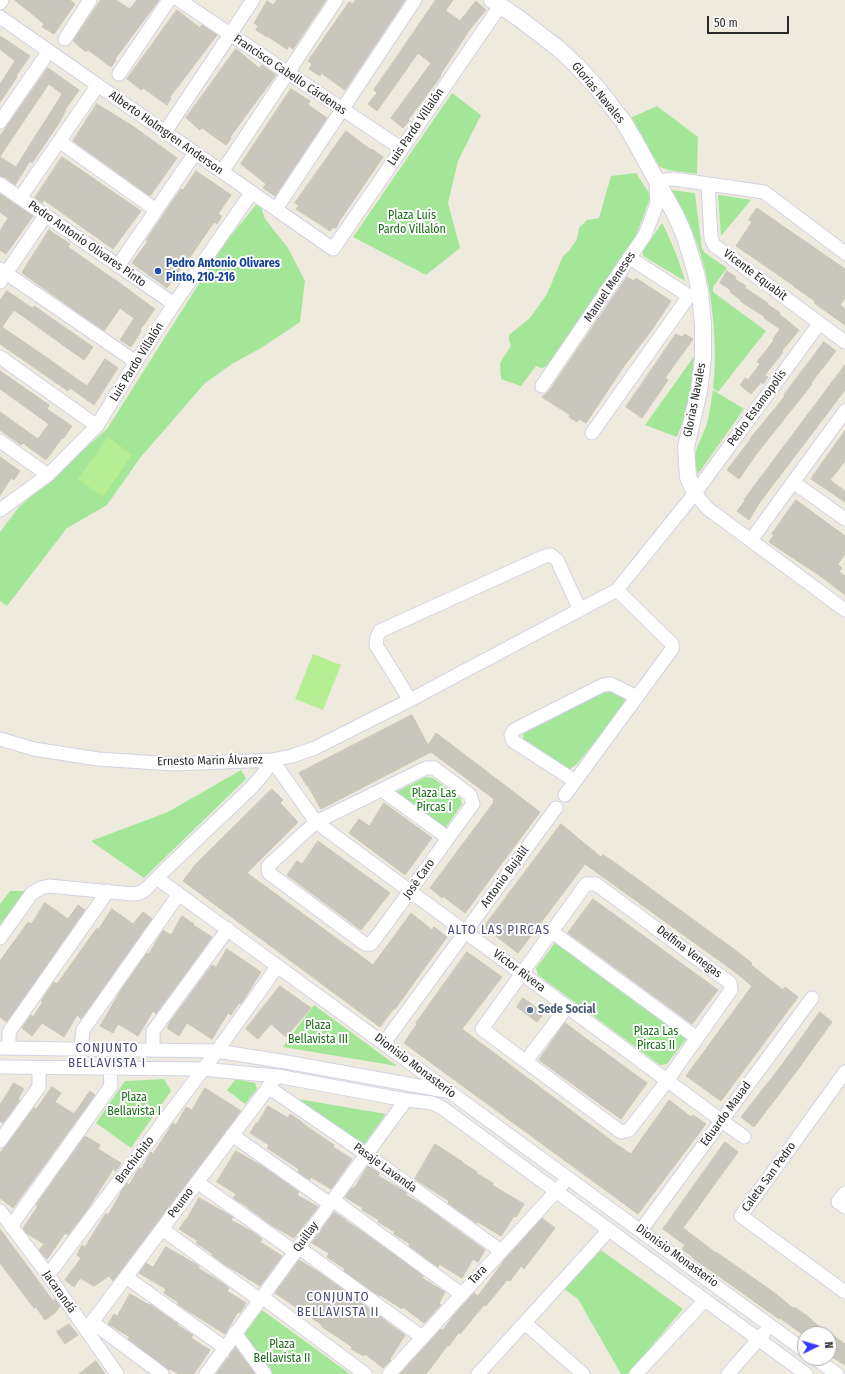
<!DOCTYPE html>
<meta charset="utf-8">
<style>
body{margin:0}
#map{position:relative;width:845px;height:1374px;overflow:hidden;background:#eeeadd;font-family:"Fira Sans Condensed",sans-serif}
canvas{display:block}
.north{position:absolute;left:797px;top:1326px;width:40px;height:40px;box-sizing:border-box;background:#fff;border:1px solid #aaa;border-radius:50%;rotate:85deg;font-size:11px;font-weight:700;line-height:16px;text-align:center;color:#2b2b2b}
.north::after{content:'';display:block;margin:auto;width:14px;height:18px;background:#3939ff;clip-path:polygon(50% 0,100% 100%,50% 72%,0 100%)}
.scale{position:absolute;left:707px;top:16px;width:82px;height:18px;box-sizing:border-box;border:2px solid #2b2b2b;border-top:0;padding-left:5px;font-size:12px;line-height:14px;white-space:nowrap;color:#2b2b2b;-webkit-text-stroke:3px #fff;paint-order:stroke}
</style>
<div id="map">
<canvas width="845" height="1374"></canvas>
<div class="north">N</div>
<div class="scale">50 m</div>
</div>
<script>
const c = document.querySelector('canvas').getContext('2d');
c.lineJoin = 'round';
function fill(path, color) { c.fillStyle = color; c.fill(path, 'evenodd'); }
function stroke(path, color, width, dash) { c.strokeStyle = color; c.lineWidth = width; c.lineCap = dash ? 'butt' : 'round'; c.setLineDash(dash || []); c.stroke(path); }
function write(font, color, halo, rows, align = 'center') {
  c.font = font + ' "Fira Sans Condensed",sans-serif'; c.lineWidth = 4; c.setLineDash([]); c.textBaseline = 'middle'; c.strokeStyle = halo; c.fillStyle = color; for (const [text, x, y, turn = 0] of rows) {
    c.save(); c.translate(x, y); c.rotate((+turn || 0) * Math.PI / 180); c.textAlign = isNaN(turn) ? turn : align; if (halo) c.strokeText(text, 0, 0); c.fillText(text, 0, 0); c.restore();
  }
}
fill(new Path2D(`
 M452,93L481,115L458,161L448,203L460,248L426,275L353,237Z
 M657,106L698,137L697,174L669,170L660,167L628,119Z
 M636,173L651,196L635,238L631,246L546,367L541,368L536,366L521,386L501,379L500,363L511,346L509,340V335L530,318L547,294L563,256L569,251L577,239L579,228L587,220L599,218L611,176Z
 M672,190L694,193L695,194L702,249L705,253L727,268L713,287V292L766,331L718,392L713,388C718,353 713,297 703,263C697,238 684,215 672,192Z
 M719,195L751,200L721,236L718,196Z
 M259,201L265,219L288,248L305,281L300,322L261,348L232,364L205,383L140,458L107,505L67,528L7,606L0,601V532L19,507L107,429L224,244Z
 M662,223C672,242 679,260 685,281L643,256V251Z
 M698,351L691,399L677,437L645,425Z
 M713,390L744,409L698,474C688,458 702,439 707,423C710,413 711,401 713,390Z
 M610,692L625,697L626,703L577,764L570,769L523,739V733L601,693Z
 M241,770L246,779L144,878L91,841L168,812Z
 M426,777L433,778L461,799L462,804L444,830L394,793Z
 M10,891H25L0,926V904Z
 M555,943L686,1039L667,1064L660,1065L538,975L536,968Z
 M314,1005L397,1066L283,1047Z
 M164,1079L171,1091L131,1148L96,1123L125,1081Z
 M236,1079L255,1083L257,1089L245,1104L227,1090Z
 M292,1098L386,1114L363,1146Z
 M601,1250L683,1309L628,1374H621L578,1299L564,1289Z
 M262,1310L350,1374H272L243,1336Z`), '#a4e698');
fill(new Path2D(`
 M108,437L132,455L103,497L78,479Z
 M313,654L341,665L323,710L295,699Z`), '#b6ee93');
const building = new Path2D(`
 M15,0H70L75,4L54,34L42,27L44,24Z
 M101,0H116L130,9L137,0H159L115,59L116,60L111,67L88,50L86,52L73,41Z
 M277,0H326L293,49L289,46L287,49L267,36V37L256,30L258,26L254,23L267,1L273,5Z
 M356,0H405L345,90L321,73L320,76L309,69L312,64L308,61L349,2L353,4Z
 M436,0H453L446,10V11L460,21L476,1L486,10L470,29L440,75L441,76L408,120L409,121L403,128L391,118L431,63L418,53L377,111L368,104L377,93L374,90Z
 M177,10L200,28L202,25L217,35L170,97L171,98L167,105L143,88L141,90L127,79Z
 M0,36L30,56L16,76L17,77L0,102V84L15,61L0,49Z
 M236,49L259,68L262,65L276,75L230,137L231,138L226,145L202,128L200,130L186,118Z
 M48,68L79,90L65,110H66L59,123L32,163L30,161L15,185L5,177L0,176V136ZM49,84L62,94L16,167L0,157Z
 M291,89L310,101L308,105L327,118L275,196L263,188L266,184L241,164Z
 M97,104L134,127L177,158L150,196L73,141Z
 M346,131L371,150L372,149L383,157L340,220L336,228L333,227L330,231L296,209L299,205L295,203Z
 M62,157L141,211L113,249L44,200L42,203L35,198Z
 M196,171L231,195L218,214L222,216L217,224L214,222L184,266L183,265L167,288L132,263L148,241L146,240L181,189L183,190Z
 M0,194L33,216L6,254L0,250V231L8,218L0,212Z
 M757,208L845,269V298L840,305L845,309V325L814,303L815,301L793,286V285L736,246L752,222L749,220Z
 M49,230L70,244L68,247L118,282L155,309L140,330L141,331L131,347L120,340L134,318L120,308L104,331L22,273Z
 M727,271L736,277L735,279L746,286L745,288L768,303L767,304L780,313L779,314L799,330L782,351L783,352L765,375L768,377L763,384L761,382L751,394L740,385L745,378L748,380L760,364L757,362L774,340L773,339L780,329L764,318L765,317L740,301L741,300L730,292L731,290L720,283Z
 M627,277L634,281L636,278L671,301L651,331L624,366L586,423L579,419L577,422L569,417L570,415L542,397L549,391Z
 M7,291L32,308L34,306L93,347L84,360L14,310L2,327L50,360L87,386L105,359L118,368L94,405L70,388L68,391L0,344V301Z
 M676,334L682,337L685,334L693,339L665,378L668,380L642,418L626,407Z
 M824,342L836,351L811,383L812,384L758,452L739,479L727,470L750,440V439L785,396L784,395Z
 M845,365V390L760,502L749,520L737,511L745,501L744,500Z
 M0,371L49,405L47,409L72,426L63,439L62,438L46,460L23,443L21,445L0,430V412L38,439L49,424L0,389Z
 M845,431V461L830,480L845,491V502L811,479Z
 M0,457L20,471L14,480L11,478L0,495Z
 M796,500L845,536V554L838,564L842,568L839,572L845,576V595L823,578L769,542L774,535L772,534Z
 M412,715L428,745L436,733L540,812L465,913L443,896L442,898L430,888L494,802L493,801L494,799L431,752L321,809L308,786H307L299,773Z
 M272,789L283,800L280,803L298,822L247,873L373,965L411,913L432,930L434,927L447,937L400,1002L395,1009L394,1008L380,1027L183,881L195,865Z
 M384,803L432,838L405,875L349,833L359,819L369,826Z
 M561,824L601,857L603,855L614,862L735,950L752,963L751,965L783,990L785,987L798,997L721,1101L686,1076L752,986L735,972L585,864L518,953L484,927Z
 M318,841L390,893L361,930L287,875L297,861L302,864Z
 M593,899L718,990L692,1024L568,933Z
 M45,903L68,919L78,905L85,910L7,1022L0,1017V961L28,922L31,924Z
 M112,909L133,924L143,912L152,919L81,1019L77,1015L64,1037L42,1023L32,1036L22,1028L31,1015L33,1017L43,1002L41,1001L54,982L57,984L97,928L98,930Z
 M182,916L194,924L193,925L212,937L156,1014L153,1011L138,1036L118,1024L113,1033L100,1026L124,985L147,953L149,954L163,930L171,935Z
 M227,949L261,972L241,1004L239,1003L231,1015L228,1013L212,1039L187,1023L179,1036L167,1028L170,1022L212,965L216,967Z
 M467,952L502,977L462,1029L616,1144L631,1154L669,1100L691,1117L693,1115L706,1124L638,1214L404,1043L417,1024L416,1023Z
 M280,986L311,1008L286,1037L271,1024L258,1039L246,1029Z
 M523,998L544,1013L537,1022L517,1007Z
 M820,1012L832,1022L796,1072L754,1127L741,1117L781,1066Z
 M565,1023L647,1083L621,1119L539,1060Z
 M14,1083L24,1089L18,1099L20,1100L3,1123L0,1121V1105Z
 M52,1087L61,1093L55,1102L74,1114L90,1091L95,1095L13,1208L0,1198V1153L34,1108L36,1109Z
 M205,1088L241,1111L113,1281L109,1276L94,1286L80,1278L74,1287L65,1280L81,1258L77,1255L82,1245L85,1247L106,1213L108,1215L121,1193H120L127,1183L129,1185L139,1168L141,1169L151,1152L153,1154L173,1123L176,1125L186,1107L192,1110Z
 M268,1106L288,1118L290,1114L302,1122V1123L334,1145L333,1147L352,1159L331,1189L311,1177L310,1180L298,1172L299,1169L267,1148L269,1145L250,1133L256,1123L257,1124Z
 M85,1136L100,1145L98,1149L121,1163L116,1171L113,1169L89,1207L68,1235L65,1233L47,1259L39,1250L44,1244L25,1232L23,1228L38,1206L36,1205Z
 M725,1142L738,1152L683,1228L716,1253V1252L772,1291L793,1308L794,1307L806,1315L812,1320V1321L845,1344V1365L829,1355V1334H802L780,1318L779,1319L713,1272L694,1259V1258L682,1249L685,1245L663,1229Z
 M435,1144L463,1162V1163L477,1172L476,1173L493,1183L492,1185L524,1204L516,1217L514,1216L501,1236L478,1222L476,1223L448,1203L449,1201L415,1179Z
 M236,1151L267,1169L299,1192L297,1195L318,1207L294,1238L271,1225L248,1208V1207L233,1198L236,1194L217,1182Z
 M368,1166L379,1173L378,1176L404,1191L407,1193L406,1195L423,1205L485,1250L478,1262L473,1259L462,1278L439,1264L438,1267L435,1265L409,1246L410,1244L394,1234L395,1232L378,1222L379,1220L362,1210L363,1208L345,1197L352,1188H354Z
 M199,1198L233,1217L231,1220L253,1232L262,1239L260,1242L282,1256L260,1286L224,1264L212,1255L213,1254L196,1243L198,1241L179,1229L185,1220H186Z
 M334,1212L346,1220V1221L357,1228L424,1276L422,1278L445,1292L439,1303L441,1305L424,1323L403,1307L402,1309L380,1295L379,1296L344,1271L345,1269L327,1257L329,1253L312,1243Z
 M542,1218L555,1228L524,1269L521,1266L510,1281L507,1280L486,1306L484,1305L460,1334L459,1332L449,1346L448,1345L426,1374H400L441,1329L443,1330L454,1315L474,1293L478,1296L506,1258Z
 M0,1229L53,1301L55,1299L60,1306L55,1313L45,1320L36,1307L34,1308L0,1263Z
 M166,1247L199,1266L198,1268L227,1286L229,1288L227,1291L246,1303L240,1313L238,1312L225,1334L177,1304L178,1302L164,1293L166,1289L139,1273L146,1263L153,1267Z
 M299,1260L320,1273L385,1320V1321L405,1335L390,1359L391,1360L383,1368L365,1354L364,1356L351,1349L352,1347L321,1326L322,1325L275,1293Z
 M130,1294L149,1305L150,1304L151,1305L178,1324L177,1325L193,1335L191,1338L210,1350L194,1374H179L170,1369L169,1370L128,1339L130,1337L108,1324L114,1314L117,1316Z
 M69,1324L78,1335L65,1344L57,1332Z
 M235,1347L255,1374H216L226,1360L230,1357L229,1355Z
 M96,1361L105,1374H79Z`);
fill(building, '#c9c6bd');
stroke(building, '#c9c6b6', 1);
const minor = new Path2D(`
 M179,0L402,149
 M0,3L2,0
 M0,17L333,249L500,6
 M65,39L90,0
 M119,74L169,0
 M0,122L49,51
 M165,132L253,0
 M59,141L156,210
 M222,172L336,0
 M0,184L174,304
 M708,184L711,238L714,245L845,342
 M20,198L98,85
 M276,209L415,0
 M630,258L689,296
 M118,266L195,153
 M0,269L136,362
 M0,282L45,216
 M0,357L97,426
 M542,386L645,235L657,204L656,181L674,179L764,192L845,253
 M592,433L689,296L700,292
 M0,441L48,475
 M793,482L845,519
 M695,493L707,508L845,610
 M0,510L48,475L97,426L136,362L174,304L252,192
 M751,540L845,411
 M410,700L376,645L377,637L380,631L545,556L551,555L557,560L580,610
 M0,739L34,749L98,759L174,764L272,760L292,756L315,748L410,700L617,590L695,493L819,324
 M426,768H434L470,795L473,804C439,850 406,898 371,944H365L269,873L268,866L316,822Z
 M575,781L513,741L511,735L514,730L603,685L611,684L637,697
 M382,790L448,838
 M565,795L672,649V644L617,590
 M158,879L805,1351
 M586,884H596L730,983L731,990L661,1089L629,1130L621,1132L482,1029Z
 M551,931L697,1038
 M0,938L32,893L41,888L49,886L132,894L140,893L146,889L167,868L252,787L264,773L272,760L316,822L744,1137
 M384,1043L556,808
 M0,1048L217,1051L286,1062L446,1091
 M9,1048V1032L108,891
 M81,1049L83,1030L179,894
 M153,1050V1031L228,929
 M526,1061L567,1007
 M0,1067L202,1069L244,1073L277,1076L406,1100L432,1103L441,1107L806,1374
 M845,1072L741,1216L845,1292
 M268,1087L366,1154L501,1251
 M232,1135L330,1204
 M0,1141L39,1087V1068
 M197,1182L295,1252
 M845,1193L838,1202L845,1207
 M333,1200L461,1294
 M0,1211L48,1275L117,1374
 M11,1226L111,1086L110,1068
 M162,1229L260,1300
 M641,1230L812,998
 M298,1247L422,1337
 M48,1275L217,1051L277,967
 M126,1277L225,1348
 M262,1297L365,1374
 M92,1322L162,1374
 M525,1323L583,1374
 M86,1330L277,1076
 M235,1333L265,1374
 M815,1358L837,1374
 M206,1374L406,1100
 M389,1374L562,1185
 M478,1374L609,1230
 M636,1374L705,1300
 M728,1374L764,1333`);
const tertiary = new Path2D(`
 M492,0L520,19L559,49L577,66L599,90L625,124L636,143L676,216L684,234L696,273L700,292L703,325V358L701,375L699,391L686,447L688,477L695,493`);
stroke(minor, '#d2d2e5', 15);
stroke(tertiary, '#d2d2e5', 18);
stroke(minor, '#fff', 13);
stroke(tertiary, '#fff', 16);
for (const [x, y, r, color] of [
 [158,271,4,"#1a4fb4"],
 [530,1010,4,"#5c6f8a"]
]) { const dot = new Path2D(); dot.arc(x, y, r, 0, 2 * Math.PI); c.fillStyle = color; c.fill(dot); stroke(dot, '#fff', 1.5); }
write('12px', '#2b2b2b', '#fff', [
 ["Francisco Cabello Cárdenas",290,75,34],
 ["Glorias Navales",598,93,50],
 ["Luis Pardo Villalón",416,127,-56],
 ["Alberto Holmgren Anderson",166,133,35],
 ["Pedro Antonio Olivares Pinto",87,244,35],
 ["Vicente Equabit",755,275,37],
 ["Manuel Meneses",610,287,-56],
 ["Luis Pardo Villalón",137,362,-58],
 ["Glorias Navales",695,400,-79],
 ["Pedro Estamopolis",757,408,-54],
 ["Ernesto Marín Álvarez",210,761,-1],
 ["Antonio Bujalil",505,877,-54],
 ["José Caro",419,879,-55],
 ["Delfina Venegas",689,952,37],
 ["Victor Rivera",519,971,37],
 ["Dionisio Monasterio",415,1066,37],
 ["Eduardo Mauad",726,1114,-54],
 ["Brachichito",135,1160,-53],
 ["Pasaje Lavanda",385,1168,36],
 ["Caleta San Pedro",769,1177,-54],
 ["Peumo",181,1203,-53],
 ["Quillay",306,1237,-54],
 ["Dionisio Monasterio",677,1256,36],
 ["Tara",478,1275,-47],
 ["Jacarandá",59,1292,55]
]);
write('12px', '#196c18', '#fff', [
 ["Plaza Luis",412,216],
 ["Pardo Villalón",412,230],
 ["Plaza Las",434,794],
 ["Pircas I",434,808],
 ["Plaza",318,1026],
 ["Bellavista III",318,1040],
 ["Plaza Las",656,1032],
 ["Pircas II",656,1046],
 ["Plaza",134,1098],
 ["Bellavista I",134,1112],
 ["Plaza",282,1345],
 ["Bellavista II",282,1359]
]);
write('bold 12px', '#164399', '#fff', [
 ["Pedro Antonio Olivares",166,264],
 ["Pinto, 210-216",166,278]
], 'left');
write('bold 12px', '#4e5e75', '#fff', [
 ["Sede Social",538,1010]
], 'left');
c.letterSpacing = '1px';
write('13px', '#4a4a7e', '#fff', [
 ["ALTO LAS PIRCAS",499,930],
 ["CONJUNTO",107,1048],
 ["BELLAVISTA I",107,1063],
 ["CONJUNTO",338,1297],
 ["BELLAVISTA II",338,1312]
]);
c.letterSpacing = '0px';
</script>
